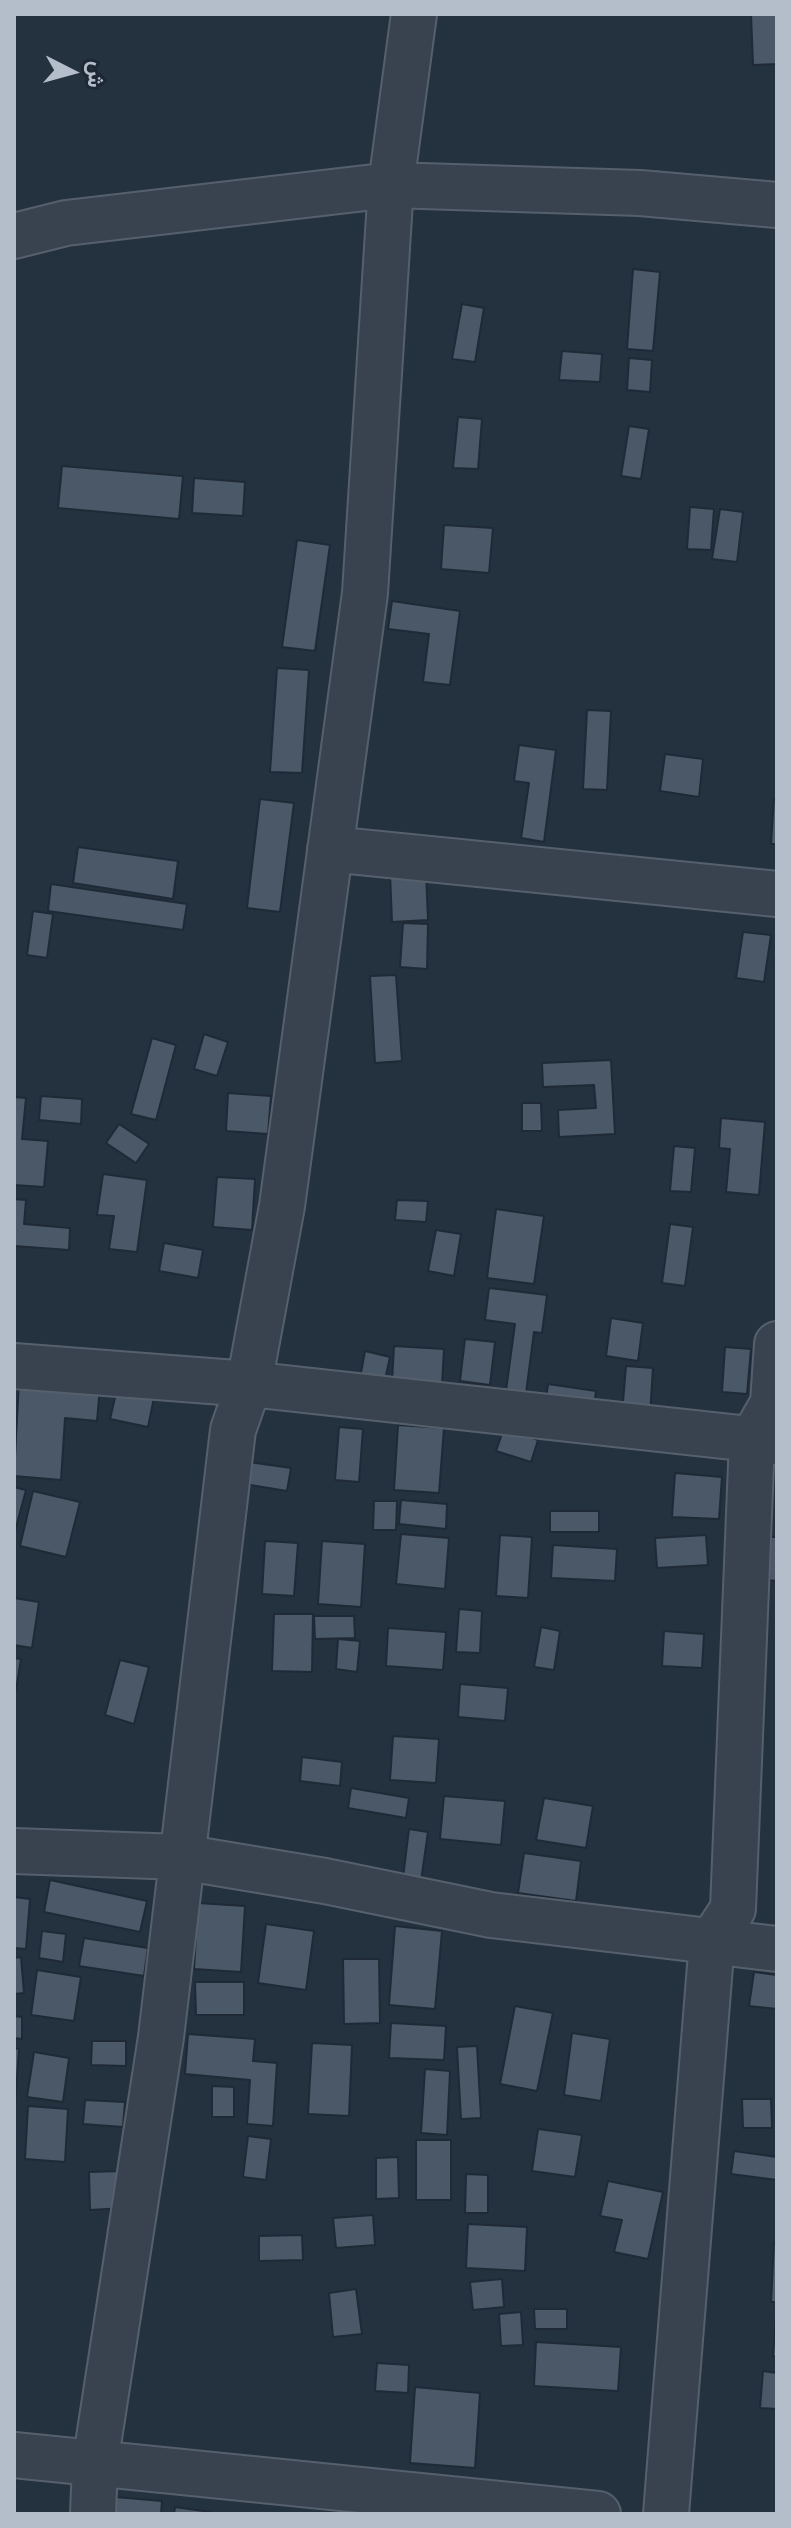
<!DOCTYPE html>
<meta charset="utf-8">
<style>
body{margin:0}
#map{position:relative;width:791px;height:2528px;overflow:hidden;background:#24313f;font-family:"DM Sans",Vazirmatn,sans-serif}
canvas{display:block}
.frame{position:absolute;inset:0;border:16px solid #b4bdca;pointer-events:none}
.north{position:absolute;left:32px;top:32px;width:80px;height:80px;-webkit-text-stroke:6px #1d2834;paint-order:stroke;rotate:96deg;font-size:22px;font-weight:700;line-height:32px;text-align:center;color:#b4bdca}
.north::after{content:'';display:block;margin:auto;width:28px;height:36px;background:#b4bdca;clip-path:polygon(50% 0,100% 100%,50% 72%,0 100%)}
</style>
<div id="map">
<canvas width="791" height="2528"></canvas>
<div class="frame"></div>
<div class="north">ش</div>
</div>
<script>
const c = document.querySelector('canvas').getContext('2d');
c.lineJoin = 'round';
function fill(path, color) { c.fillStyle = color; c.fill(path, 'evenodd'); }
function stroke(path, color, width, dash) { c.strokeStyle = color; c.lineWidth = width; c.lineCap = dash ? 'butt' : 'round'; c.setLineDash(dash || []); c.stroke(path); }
const building = new Path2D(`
 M751,14H777V64L753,65Z
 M633,269L660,272L653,351L627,349Z
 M462,304L484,308L475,362L452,359Z
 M562,351L602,354L600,382L559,380Z
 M629,358L652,360L650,392L627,390Z
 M458,417L482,419L478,469L453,468Z
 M629,426L649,429L641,479L621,476Z
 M62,466L183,476L179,519L58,508Z
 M194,478L245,482L243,516L192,513Z
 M690,507L714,509L711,550L687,549Z
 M720,509L743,512L737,562L712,559Z
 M444,525L493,528L489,573L441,569Z
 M297,540L330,545L315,651L282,647Z
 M392,601L460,611L450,685L423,682L429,634L388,629Z
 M277,668L309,670L302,773L270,772Z
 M587,710L611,711L607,790L583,789Z
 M519,745L556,750L544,842L521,838L529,783L514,781Z
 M665,754L703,759L699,797L660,791Z
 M260,799L294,803L280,912L247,908Z
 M774,799L777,800V844H771Z
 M78,847L178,861L173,899L73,883Z
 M426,872L428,920L392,922L390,873Z
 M51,884L187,904L183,930L48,911Z
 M33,911L53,914L47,958L27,955Z
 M403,923L428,924L427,969L400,967Z
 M743,932L771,935L764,982L736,978Z
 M396,975L402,1061L375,1063L370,976Z
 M204,1034L228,1042L217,1076L194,1069Z
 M152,1038L176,1045L156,1120L131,1114Z
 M611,1060L615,1134L559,1137L558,1110L596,1108L594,1085L543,1087L542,1063Z
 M228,1093L271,1096L268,1134L226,1131Z
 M41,1096L82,1099L81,1124L39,1120Z
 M14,1097L26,1098L22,1139L48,1141L44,1187L14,1185Z
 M522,1103H541L542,1131H522Z
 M721,1118L765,1122L759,1195L726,1192L730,1149L719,1148Z
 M119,1124L149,1144L136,1163L106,1143Z
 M674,1146L695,1148L691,1192L670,1191Z
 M103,1174L147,1180L137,1252L109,1249L114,1216L97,1215Z
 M217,1177L255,1179L252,1230L213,1227Z
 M14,1199L26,1200L24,1224L70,1228L69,1250L14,1246Z
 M397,1200L428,1201L426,1222L395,1220Z
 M496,1209L544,1216L534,1284L487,1278Z
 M670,1224L693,1227L685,1286L662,1283Z
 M436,1230L461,1234L454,1276L428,1271Z
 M164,1243L203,1250L198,1278L159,1271Z
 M489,1288L547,1295L542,1333L534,1332L525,1401L505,1398L515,1324L485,1320Z
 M611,1318L643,1323L638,1361L606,1356Z
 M465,1339L495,1342L490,1385L460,1381Z
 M394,1346L444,1349L442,1385L392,1382Z
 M725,1347L751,1349L747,1394L722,1392Z
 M365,1351L390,1357L383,1389L359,1384Z
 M626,1366L653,1368L650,1415L622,1414Z
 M19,1381L100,1386L97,1421L65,1418L61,1480L14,1476Z
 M548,1384L596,1391L593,1413L545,1406Z
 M118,1385L155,1393L148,1427L110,1419Z
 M398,1425L444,1428L439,1493L394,1490Z
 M339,1427L363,1429L359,1482L335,1480Z
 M504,1428L538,1440L531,1462L496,1451Z
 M242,1461L291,1468L287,1491L238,1483Z
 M675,1473L722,1477L719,1519L672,1517Z
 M14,1487L26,1490L14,1535Z
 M33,1491L80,1502L66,1557L20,1546Z
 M401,1500L447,1504L446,1529L399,1524Z
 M374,1501H397L396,1530H373Z
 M550,1511H599V1532H550Z
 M401,1534L449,1538L445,1589L396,1584Z
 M500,1535L532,1537L528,1598L496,1596Z
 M706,1535L708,1565L657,1568L655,1538Z
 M771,1537H777V1581L766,1580Z
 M265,1541L298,1543L294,1596L262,1594Z
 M322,1541L365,1544L361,1607L318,1604Z
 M553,1545L617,1549L615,1581L551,1578Z
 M14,1598L39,1602L32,1648L14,1645Z
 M459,1609L482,1611L480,1653L456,1652Z
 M274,1614H313L312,1672L272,1671Z
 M314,1616H354L355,1638L315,1639Z
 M541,1627L560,1631L554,1670L534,1667Z
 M388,1628L446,1632L443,1670L386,1666Z
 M664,1631L704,1634L702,1668L662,1666Z
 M338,1639L360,1641L357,1672L336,1669Z
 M14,1658L21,1659L16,1690H14Z
 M120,1660L149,1667L134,1724L105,1715Z
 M460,1684L508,1688L505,1721L458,1717Z
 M393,1736L439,1739L436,1783L390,1780Z
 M302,1757L342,1762L340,1786L300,1781Z
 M351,1788L409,1798L406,1818L348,1808Z
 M444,1796L505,1801L501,1845L440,1839Z
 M544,1798L593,1806L586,1848L536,1840Z
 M409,1829L428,1832L420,1888L402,1886Z
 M524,1853L581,1861L576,1901L518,1893Z
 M50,1880L147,1901L140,1932L44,1912Z
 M14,1897L30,1899L26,1949L14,1948Z
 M198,1903L245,1906L241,1972L194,1969Z
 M266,1924L314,1931L306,1990L258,1983Z
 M395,1926L442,1931L435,2009L389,2005Z
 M42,1931L66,1934L63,1962L39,1958Z
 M84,1938L148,1948L144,1976L79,1966Z
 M21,1957L24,1993L14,1994V1958Z
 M343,1959H379L380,2023L344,2024Z
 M37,1970L81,1977L74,2021L31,2015Z
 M754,1972L777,1975V2009L749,2006Z
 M195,1982H244V2015H196Z
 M515,2006L553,2013L537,2091L500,2084Z
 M14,2016L22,2017V2039L14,2038Z
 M391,2023L446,2026L444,2060L389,2058Z
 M572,2033L610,2039L601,2101L564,2095Z
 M188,2034L255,2039L253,2061L277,2063L273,2126L247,2124L250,2080L185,2074Z
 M92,2041H126V2066L91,2065Z
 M312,2043L352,2045L349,2116L308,2114Z
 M477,2046L481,2118L461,2119L457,2047Z
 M14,2048L19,2049L15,2105L14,2104Z
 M34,2052L69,2058L63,2102L27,2097Z
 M425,2069L450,2071L447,2135L421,2133Z
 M212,2086L234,2087V2117H212Z
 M742,2099H771L772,2128H743Z
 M85,2100L125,2102L123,2127L83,2124Z
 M28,2106L68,2109L65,2162L25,2159Z
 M538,2129L582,2135L575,2177L532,2171Z
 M248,2136L271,2139L266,2180L243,2177Z
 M416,2140H451V2200H416Z
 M734,2151L777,2157V2180L731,2174Z
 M398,2157L399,2198L376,2199V2158Z
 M122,2171L124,2208L90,2210L89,2172Z
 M466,2174L488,2175V2213H465Z
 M608,2181L663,2192L648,2259L614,2252L622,2220L600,2216Z
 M373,2215L375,2245L336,2248L333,2218Z
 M468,2224L527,2227L525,2271L466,2268Z
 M302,2235L303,2260L259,2261V2236Z
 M774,2242H777V2302H771Z
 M502,2279L504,2307L473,2310L470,2282Z
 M356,2289L362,2334L333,2337L329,2293Z
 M534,2309H567V2329H535Z
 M521,2312L523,2345L501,2346L499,2314Z
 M776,2317H777V2357L773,2356Z
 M536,2342L621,2347L618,2391L534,2386Z
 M377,2363L409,2365L408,2393L375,2391Z
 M763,2371L777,2373V2409L760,2408Z
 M415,2387L480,2393L475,2468L410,2463Z
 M115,2497L162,2501L161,2514H114Z
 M175,2507L210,2512V2514H174Z`);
fill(building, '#4a5868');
stroke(building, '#1f2a36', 2);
const street = new Path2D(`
 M14,236L66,223L391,185L640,193L777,205
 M330,849L777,894
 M14,1366L249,1384L777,1442
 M14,1851L181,1857L325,1881L491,1915L777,1949
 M14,2455L598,2514
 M93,2514L95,2464L161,2037L233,1430L249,1384L282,1206L365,593L391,185L414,14
 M666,2514L712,1941L733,1909L752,1440L773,1403L777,1344`);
stroke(street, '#56606d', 48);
stroke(street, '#38434f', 44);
</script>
